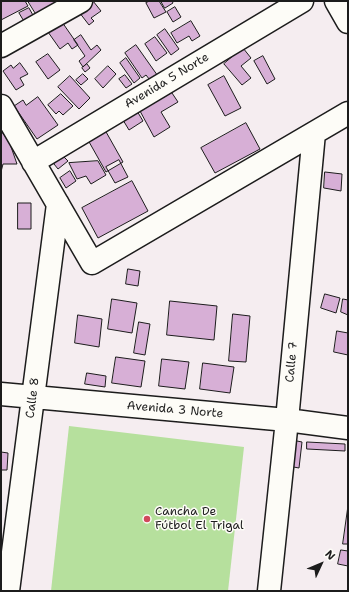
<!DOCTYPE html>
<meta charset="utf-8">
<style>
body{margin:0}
#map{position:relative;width:349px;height:592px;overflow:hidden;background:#f5edf0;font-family:"Shantell Sans",sans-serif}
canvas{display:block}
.frame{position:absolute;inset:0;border:2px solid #1c1c1c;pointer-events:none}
.north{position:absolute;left:301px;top:544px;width:40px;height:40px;-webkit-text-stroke:3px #fdfcf7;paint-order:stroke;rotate:46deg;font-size:11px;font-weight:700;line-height:16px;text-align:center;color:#1c1c1c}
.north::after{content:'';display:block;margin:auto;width:14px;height:18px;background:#1c1c1c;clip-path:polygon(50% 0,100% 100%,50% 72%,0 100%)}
</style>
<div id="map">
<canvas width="349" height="592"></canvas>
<div class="frame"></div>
<div class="north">N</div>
</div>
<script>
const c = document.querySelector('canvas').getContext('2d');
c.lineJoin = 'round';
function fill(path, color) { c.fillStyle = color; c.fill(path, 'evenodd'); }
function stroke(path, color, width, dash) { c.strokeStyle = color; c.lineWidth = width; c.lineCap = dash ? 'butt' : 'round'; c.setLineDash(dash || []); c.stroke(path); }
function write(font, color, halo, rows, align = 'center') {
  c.font = font + ' "Shantell Sans",sans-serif'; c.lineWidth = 3; c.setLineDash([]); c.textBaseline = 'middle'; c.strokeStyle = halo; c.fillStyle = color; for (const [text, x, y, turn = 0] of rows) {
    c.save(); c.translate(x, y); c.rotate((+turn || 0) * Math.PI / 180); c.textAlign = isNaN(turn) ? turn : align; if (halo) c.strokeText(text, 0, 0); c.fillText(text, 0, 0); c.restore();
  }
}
fill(new Path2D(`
 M69,426L244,447L228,591H51Z`), '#b6e09d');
const building = new Path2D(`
 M1,1H25L28,6L1,20Z
 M28,1H64L38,17Z
 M93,1L101,11L91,18L94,21L89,25L79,12Z
 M150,1H159L166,12L154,18L146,3Z
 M161,1H172L173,3L165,8Z
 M175,7L181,17L173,22L167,12Z
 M29,8L34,17L25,23L19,13Z
 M191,21L200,36L192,41L189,36L177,43L171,33Z
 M62,22L78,45L72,49L68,43L60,49L48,32Z
 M165,29L179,49L171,55L157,35Z
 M81,35L91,50L97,45L101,50L83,67L79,61L85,56L74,40Z
 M155,37L167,53L156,61L145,44Z
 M136,45L160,79L153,84L146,75L142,78L125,53Z
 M243,48L251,58L241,66L251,78L242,85L224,64Z
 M48,54L60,70L48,79L36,62Z
 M263,56L275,79L267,84L254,61Z
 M126,58L140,78L134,83L120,63Z
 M20,63L28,74L20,78L24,85L16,90L3,71L11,65L13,68Z
 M87,64L90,68L85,72L82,68Z
 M108,66L116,74L103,88L95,79Z
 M83,74L88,79L81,85L76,80Z
 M125,75L132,84L126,88L119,79Z
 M70,76L90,98L79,109L58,87Z
 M224,76L241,108L225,116L208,85Z
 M172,93L178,102L161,112L170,127L154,137L140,111Z
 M61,94L73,106L63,115L59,111L56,114L48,105Z
 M38,97L58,125L37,139L14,106L23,100L26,105Z
 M137,111L143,121L129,130L123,120Z
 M246,123L260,149L215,173L201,148Z
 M105,130L123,162L106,172L88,140Z
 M1,131L9,141L17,164H3L1,172Z
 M63,156L68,161L58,169L54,164Z
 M119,160L128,177L115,183L106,167Z
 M98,161L106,175L91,184L86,176L77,179L69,163Z
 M70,171L76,181L66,188L60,178Z
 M325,172L342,174L341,191L324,188Z
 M132,181L148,211L98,238L82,208Z
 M18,203H31V229H18Z
 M128,269L140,271L138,286L126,284Z
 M325,294L340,298L336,313L321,308Z
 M112,299L137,303L132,333L108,329Z
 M343,299L348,300V315L341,312Z
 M170,301L217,306L214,340L167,335Z
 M233,314L250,316L246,362L229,361Z
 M78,315L102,319L99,347L75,343Z
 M139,322L150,324L145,355L134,353Z
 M337,331L348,333V355L334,352Z
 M116,357L145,361L141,387L112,383Z
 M162,359L189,362L185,389L159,386Z
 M203,363L234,367L230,393L200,389Z
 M87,373L106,376L105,387L85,384Z
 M292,440L302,442L299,468L288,466Z
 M307,442L345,444V451L307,449Z
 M1,452L8,453L7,470H1Z
 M348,506V544H343Z
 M341,550L348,551V566L338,564Z`);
fill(building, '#d7afd6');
stroke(building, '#1c1c1c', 1);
const minor = new Path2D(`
 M336,1L348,22
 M1,46L81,1
 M1,106L92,263L348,113
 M33,162L302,1
 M1,394L287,420L348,428
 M8,591L58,204
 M269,591L287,420L314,133`);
stroke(minor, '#1c1c1c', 25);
stroke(minor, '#fdfcf7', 22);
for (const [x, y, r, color] of [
 [147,519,4,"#d1495b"]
]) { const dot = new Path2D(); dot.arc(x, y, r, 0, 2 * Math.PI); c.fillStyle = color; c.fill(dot); stroke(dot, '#fdfcf7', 1.5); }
write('12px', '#1c1c1c', '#fdfcf7', [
 ["Avenida 5 Norte",167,81,-31],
 ["Calle 7",292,362,-85],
 ["Calle 8",33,398,-83],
 ["Avenida 3 Norte",175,410,5]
]);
write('12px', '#1c1c1c', '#fdfcf7', [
 ["Cancha De",155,512],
 ["Fútbol El Trigal",155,526]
], 'left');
</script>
